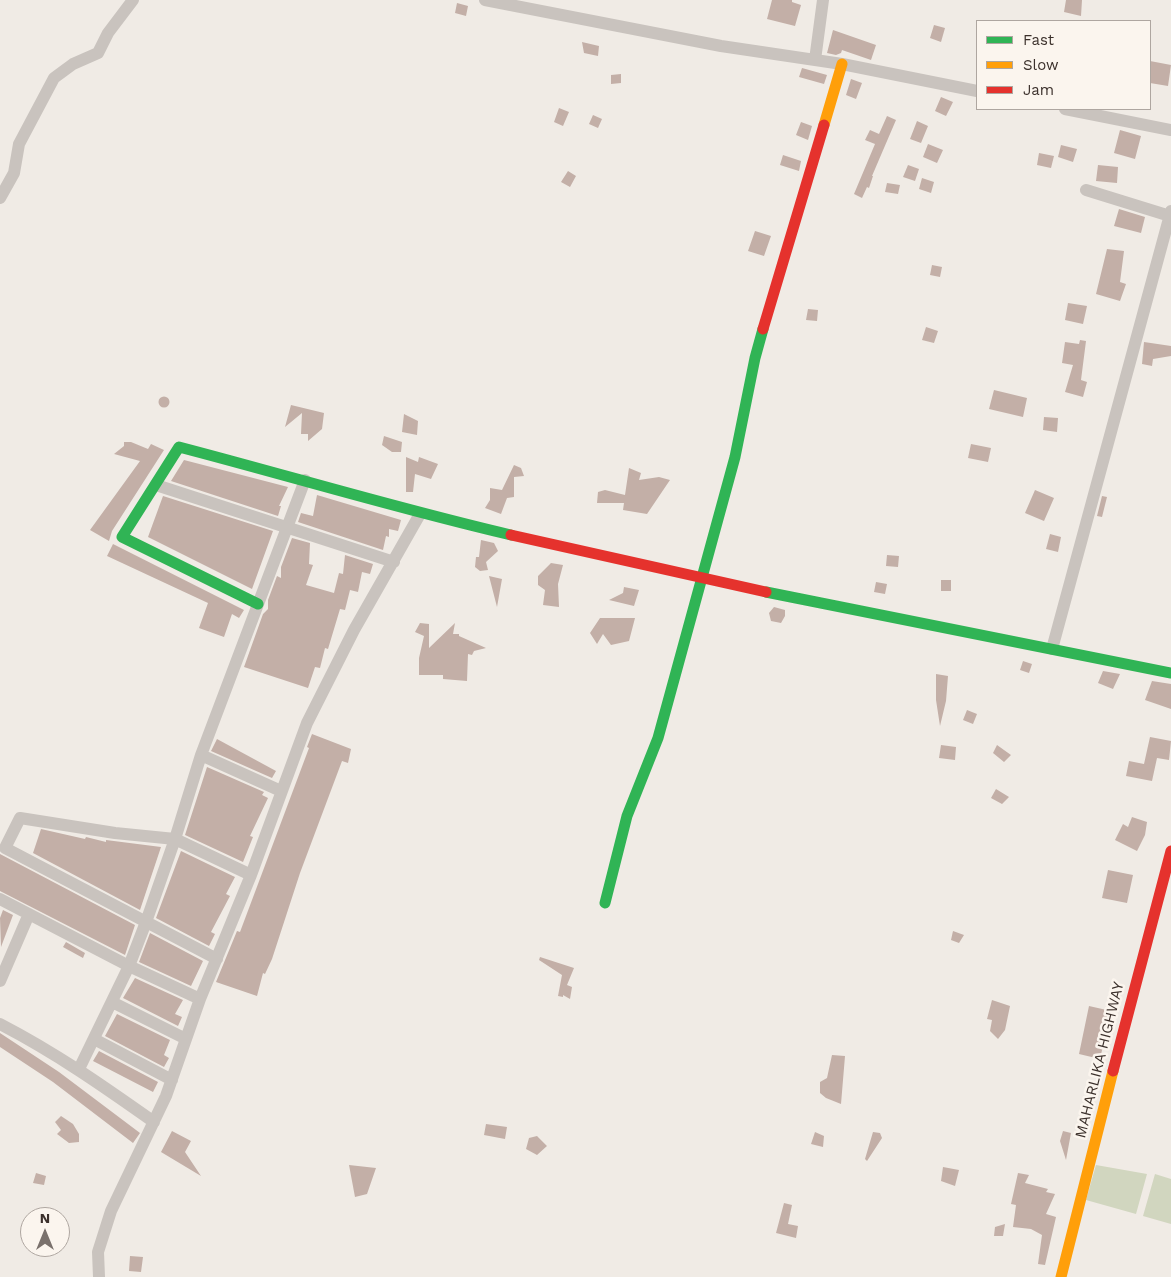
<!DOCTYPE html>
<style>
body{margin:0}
#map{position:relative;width:1171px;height:1277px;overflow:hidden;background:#f0ebe5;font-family:"Work Sans",sans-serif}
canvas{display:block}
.legend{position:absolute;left:976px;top:20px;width:175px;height:90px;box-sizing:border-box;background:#fbf5ee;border:1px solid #aea6a0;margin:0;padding:6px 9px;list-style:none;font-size:15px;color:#3b302b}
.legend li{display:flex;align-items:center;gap:10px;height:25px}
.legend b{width:25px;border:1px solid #aea6a0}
.north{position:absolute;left:20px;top:1207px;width:50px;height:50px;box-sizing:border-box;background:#fbf5ee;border:1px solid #aea6a0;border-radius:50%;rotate:0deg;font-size:14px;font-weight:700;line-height:20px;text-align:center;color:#3b302b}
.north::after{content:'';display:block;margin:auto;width:18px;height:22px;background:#7a716c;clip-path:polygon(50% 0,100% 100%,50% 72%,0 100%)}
</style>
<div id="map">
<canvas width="1171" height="1277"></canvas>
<ul class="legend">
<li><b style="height:6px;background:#30b455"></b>Fast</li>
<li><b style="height:6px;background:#ff9f0a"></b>Slow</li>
<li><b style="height:6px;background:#e5322d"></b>Jam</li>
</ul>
<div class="north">N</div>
</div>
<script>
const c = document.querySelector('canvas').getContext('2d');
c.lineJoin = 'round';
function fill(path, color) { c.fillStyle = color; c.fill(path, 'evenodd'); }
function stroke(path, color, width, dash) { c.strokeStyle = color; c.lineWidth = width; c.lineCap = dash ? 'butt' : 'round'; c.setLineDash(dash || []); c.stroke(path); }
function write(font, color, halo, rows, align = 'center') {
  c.font = font + ' "Work Sans",sans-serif'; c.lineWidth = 5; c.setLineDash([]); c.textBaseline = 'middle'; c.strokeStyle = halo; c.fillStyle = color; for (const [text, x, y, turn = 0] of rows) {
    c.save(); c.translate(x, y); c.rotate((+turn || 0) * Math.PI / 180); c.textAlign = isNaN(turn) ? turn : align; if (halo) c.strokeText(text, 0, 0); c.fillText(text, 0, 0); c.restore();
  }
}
fill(new Path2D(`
 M1096,1165L1147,1174L1136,1214L1086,1200Z
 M1155,1174L1171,1179V1224L1143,1216Z`), '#d1d6bf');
fill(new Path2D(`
 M772,0H792V2L801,5L795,26L767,19Z
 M1066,0H1082L1081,16L1064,12Z
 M457,3L468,6L466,16L455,13Z
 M934,25L945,28L941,42L930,38Z
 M833,30L876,45L871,60L842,50L841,53L836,55L827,53Z
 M582,42L599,46L598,56L584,53Z
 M1150,61L1171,65L1168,86L1150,83Z
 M802,68L827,75L824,84L799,77Z
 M621,74V83L611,84V75Z
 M851,79L862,83L856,99L846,95Z
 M941,97L953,102L946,116L935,111Z
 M559,108L569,112L563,126L554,122Z
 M593,115L602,119L598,128L589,124Z
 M887,116L896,120L872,176H873L869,188L867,187L862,198L854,194L875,144L865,140L870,130L879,134Z
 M917,121L928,126L921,143L910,139Z
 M801,122L812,126L808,140L796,135Z
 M1120,130L1141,136L1135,159L1114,153Z
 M928,144L943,150L937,163L923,157Z
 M1061,145L1077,149L1073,162L1058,157Z
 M1039,153L1054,156L1051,168L1037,165Z
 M783,155L801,161L799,171L780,165Z
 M908,165L919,169L915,181L903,177Z
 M1098,165L1118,167L1117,183L1096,181Z
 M568,171L576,176L570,187L561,182Z
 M922,178L934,182L931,193L919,189Z
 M887,183L900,185L898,194L885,192Z
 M1119,209L1145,217L1141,233L1114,226Z
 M755,231L771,236L764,256L748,251Z
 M1107,249L1124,251L1120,282L1126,284L1120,301L1096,294Z
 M932,265L942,267L940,277L930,275Z
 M1068,303L1087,306L1083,324L1065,320Z
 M808,309L818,310L817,321L806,320Z
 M926,327L938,331L934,343L922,340Z
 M1080,340L1086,341L1081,380L1087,382L1083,397L1065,392L1073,365L1062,363L1065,342L1079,344Z
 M1144,342L1171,346V356L1153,359L1152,366L1142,364Z
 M994,390L1027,398L1023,417L989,409Z
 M158.5 402a5.5 5.5 0 1 1 11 0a5.5 5.5 0 1 1-11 0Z
 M291,405L324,413L322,429L308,441V434H301L302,413L285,427Z
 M404,414L418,421L417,435L402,432Z
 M1044,417L1058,418L1057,432L1043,430Z
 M384,436L402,442L401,452H392L382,445Z
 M124,442H131L148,449L151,444L164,450L112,531L109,541L90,530L140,461L114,454L124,446Z
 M971,444L991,448L988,462L968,458Z
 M406,457L418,462L419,457L438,464L431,479L415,474L413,492H406Z
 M184,460L288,487L279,506H281L278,516L171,481Z
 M514,465L521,468L524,476L514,477V497L507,498L501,514L485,508L490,500V488L502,490Z
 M629,468L641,473L639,480L659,477L670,480L647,514L623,510L624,503H597L598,492L605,490L625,495Z
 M1035,490L1054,498L1044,521L1025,513Z
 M317,495L401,520L398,531L389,529V537L386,536L383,550L298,522L301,513L313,516Z
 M163,496L273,531L252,589L148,537Z
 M1102,496L1107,497L1102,517L1097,516Z
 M1050,534L1061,537L1058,552L1046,549Z
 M292,538L310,543L309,564L313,565L306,585L334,593L339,573L343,574L345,555L373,564L370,574L362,572L358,592L350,590L345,610L340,609L328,649L325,648L320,668L315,667L308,688L244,667L263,614L268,609V600L277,576L281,578V567Z
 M481,540L494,543L498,551L486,562L488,570L480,571L475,567L476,557H479Z
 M113,544L244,610L239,618L232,614L224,637L199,628L208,603L107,556Z
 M887,555L899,556L898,567L886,566Z
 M551,563L563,565L558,584L559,607L543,605L545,590L538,585V576Z
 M489,576L502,579L497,607Z
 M941,580H951V591H941Z
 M876,582L887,584L885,594L874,592Z
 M624,587L639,590L634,606L609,600L623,593Z
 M774,607L785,610V616L781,623L771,621L769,613Z
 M600,618H635L629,641L611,645L603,634L597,644L590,633Z
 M420,623L429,624V648L455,623L453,634H459V636L486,648L474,651L472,655L468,654L467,681L443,679V675H419V658L424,636L415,632Z
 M1023,661L1032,664L1029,673L1020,670Z
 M1103,671L1120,674L1113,689L1098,683Z
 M936,674L948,676L946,701L940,726L936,700Z
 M1152,681L1171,684V709L1145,700Z
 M967,710L977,714L973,724L963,720Z
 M312,734L351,749L348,763L342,761L300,873L272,959L265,974L263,973L257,996L216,982L237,931L240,932L309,748L307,747Z
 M1150,737L1171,741L1169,760L1157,758L1152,781L1126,776L1129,761L1144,764Z
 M217,739L276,771L272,778L211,751Z
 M941,745L956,747L955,760L939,758Z
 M997,745L1011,755L1004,762L993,753Z
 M207,767L264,792L262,795L268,798L250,836L253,837L243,862L185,835Z
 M996,789L1009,797L1002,804L991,798Z
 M1132,817L1147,822L1145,835L1137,851L1115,840L1123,824L1128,827Z
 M41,829L85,839L86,837L106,842V840L161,847L140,910L33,853Z
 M181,851L235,877L226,894L230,896L211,932L215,934L209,946L156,918Z
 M0,854L135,925L125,955L0,891Z
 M1108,870L1133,875L1127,903L1102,898Z
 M3,910L13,915L1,947L0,918Z
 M953,931L964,935L959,943L951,940Z
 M150,933L203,961L191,986L139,962Z
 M66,942L85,953L83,958L63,947Z
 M540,957L574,968L567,985L572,987L570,999L563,995V997L558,996L562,975L539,960Z
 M135,978L183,1000L175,1014L182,1017L178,1026L123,998Z
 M992,1000L1010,1006L1005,1030L998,1039L990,1031L992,1020L987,1019Z
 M1089,1006L1111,1011L1100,1059L1079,1054Z
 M117,1014L170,1040L164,1055L169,1058L164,1067L105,1036Z
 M0,1033L59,1072L140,1133L133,1143L53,1082L0,1047Z
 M99,1051L158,1082L153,1092L93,1061Z
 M832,1055L845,1056L841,1104L826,1098L820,1093V1082L827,1078Z
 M61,1116L73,1124L79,1134V1142L69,1143L57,1134L61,1130L55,1122Z
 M486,1124L507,1127L505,1139L484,1135Z
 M172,1131L191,1141L185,1152L201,1176L161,1152Z
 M1063,1131L1071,1133L1066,1160L1060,1141Z
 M815,1132L824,1136L823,1147L811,1144Z
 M873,1132L880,1133L882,1138L867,1161L865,1159Z
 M537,1136L547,1146L537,1155L526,1149L529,1138Z
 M349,1165L376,1168L367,1194L355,1197Z
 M943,1167L959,1170L955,1186L941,1181Z
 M36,1173L46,1176L44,1185L33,1183Z
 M1018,1173L1029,1175L1025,1183L1048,1189L1046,1192L1055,1194L1046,1214L1056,1217L1045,1265L1038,1264L1042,1235L1031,1229L1013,1227L1016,1205L1011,1204Z
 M784,1203L792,1205L788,1224L798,1226L796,1238L776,1233Z
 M1005,1224L1003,1236H994L995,1227Z
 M130,1256L143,1257L141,1272L129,1271Z`), '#c3afa7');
stroke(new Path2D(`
 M485,0L721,46L842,64L977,91
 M815,60L823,0
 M1065,109L1171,130
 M1086,190L1170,216
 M0,198L14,173L19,144L54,78L73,64L98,53L108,33L133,0
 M156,485L394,562
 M1052,649L1171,211
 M201,755L281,791
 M0,899L129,966L200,999
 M217,959L5,848L20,818L115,833L175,839L251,875
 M0,981L29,914
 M112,1002L186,1039
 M0,1024C56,1053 103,1086 154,1122
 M94,1039L172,1080
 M79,1069L129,966L146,922L175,839L201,755L305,480
 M99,1277L98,1252L111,1211L166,1096L200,999L251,875L307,723L354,630L420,514`), '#c9c3be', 12);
stroke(new Path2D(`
 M766,592L1171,673
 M258,604L122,537L179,447C290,476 399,509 511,535
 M605,903L627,816L658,738L735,457L755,358L763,329`), '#30b455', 11);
stroke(new Path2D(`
 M824,125L842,64
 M1061,1277L1113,1071`), '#ff9f0a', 11);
stroke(new Path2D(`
 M763,329L824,125
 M511,535L766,592
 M1113,1071L1171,851`), '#e5322d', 11);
write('15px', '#3b302b', '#fbf5ee', [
 ["MAHARLIKA HIGHWAY",1100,1060,-76]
]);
</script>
